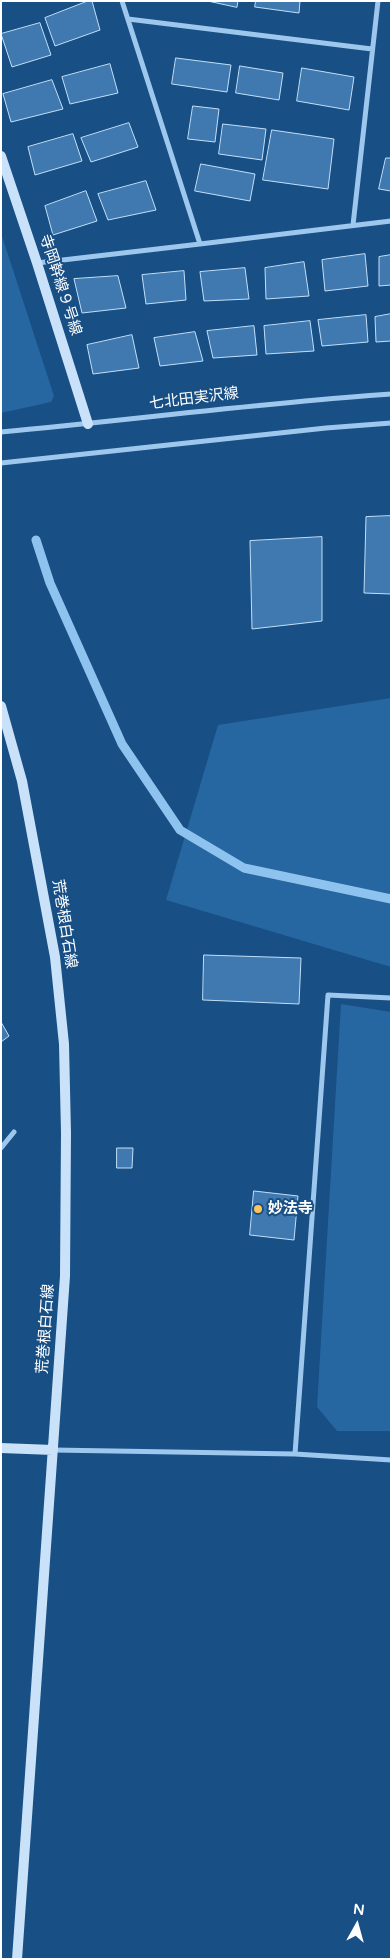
<!DOCTYPE html>
<meta charset="utf-8">
<style>
body{margin:0}
#map{position:relative;width:392px;height:1960px;overflow:hidden;background:#184f85;font-family:"Varela Round",sans-serif}
canvas{display:block}
.frame{position:absolute;inset:0;border:2px solid #fff;pointer-events:none}
.north{position:absolute;left:332px;top:1900px;width:50px;height:50px;-webkit-text-stroke:4px #184f85;paint-order:stroke;rotate:7deg;font-size:14px;font-weight:700;line-height:20px;text-align:center;color:#fff}
.north::after{content:'';display:block;margin:auto;width:18px;height:22px;background:#fff;clip-path:polygon(50% 0,100% 100%,50% 72%,0 100%)}
</style>
<div id="map">
<canvas width="392" height="1960"></canvas>
<div class="frame"></div>
<div class="north">N</div>
</div>
<script>
const c = document.querySelector('canvas').getContext('2d');
c.lineJoin = 'round';
function fill(path, color) { c.fillStyle = color; c.fill(path, 'evenodd'); }
function stroke(path, color, width, dash) { c.strokeStyle = color; c.lineWidth = width; c.lineCap = dash ? 'butt' : 'round'; c.setLineDash(dash || []); c.stroke(path); }
function write(font, color, halo, rows, align = 'center') {
  c.font = font + ' "Varela Round","Noto Sans JP",sans-serif'; c.lineWidth = 4; c.setLineDash([]); c.textBaseline = 'middle'; c.strokeStyle = halo; c.fillStyle = color; for (const [text, x, y, turn = 0] of rows) {
    c.save(); c.translate(x, y); c.rotate((+turn || 0) * Math.PI / 180); c.textAlign = isNaN(turn) ? turn : align; if (halo) c.strokeText(text, 0, 0); c.fillText(text, 0, 0); c.restore();
  }
}
fill(new Path2D(`
 M1,233L54,396L51,402L1,413Z
 M391,698V967L166,900L218,725Z
 M341,1004L391,1012V1431H337L317,1407Z`), '#2667a2');
stroke(new Path2D(`
 M36,540L50,583L122,744L180,830L244,868L391,899`), '#8fc3ef', 9);
const building = new Path2D(`
 M88,1H92L100,30L55,46L45,18Z
 M208,1H238L237,7Z
 M256,1H300L299,13L255,7Z
 M40,23L51,55L12,67L1,34Z
 M176,58L231,65L227,92L172,84Z
 M110,64L118,93L70,104L62,77Z
 M240,66L283,73L279,100L236,93Z
 M302,68L354,77L349,110L297,101Z
 M52,80L63,109L11,122L3,94Z
 M193,106L219,109L215,142L188,139Z
 M129,123L138,147L91,162L81,138Z
 M223,124L266,129L262,160L219,154Z
 M272,130L334,139L328,189L263,180Z
 M73,134L82,161L35,175L28,147Z
 M386,158H391V191L379,189Z
 M201,164L255,174L250,201L195,191Z
 M146,181L156,210L108,220L98,194Z
 M86,191L97,221L53,235L45,206Z
 M365,254L368,286L325,291L322,260Z
 M391,255V285L379,286V257Z
 M304,262L309,296L266,299L265,268Z
 M245,268L249,299L204,301L200,272Z
 M184,271L186,300L146,304L142,275Z
 M118,276L126,308L82,313L74,279Z
 M391,314V341L376,342L375,317Z
 M366,315L368,342L322,346L318,320Z
 M310,321L314,351L266,354L264,326Z
 M254,326L257,355L213,358L207,331Z
 M195,332L203,361L160,366L154,338Z
 M132,335L139,368L93,374L87,345Z
 M391,516V594L364,593L366,517Z
 M322,537V621L252,629L250,541Z
 M204,955L301,958L299,1004L203,1000Z
 M1,1022L9,1036L1,1042Z
 M117,1148H133L132,1168H117Z
 M254,1191L298,1196L294,1240L250,1235Z`);
fill(building, '#4079af');
stroke(building, '#c2dff9', 1);
stroke(new Path2D(`
 M128,19L372,49
 M353,225L378,1
 M200,244L391,221
 M37,263L200,244L122,1
 M1,432C131,420 260,403 391,394
 M1,463L326,428L391,423
 M1,1148L14,1132
 M53,1450L295,1454L391,1460
 M295,1454L328,995L391,998`), '#9dc7ed', 5);
stroke(new Path2D(`
 M1,156L37,263L88,424
 M1,706L22,781L55,957L64,1044L66,1133L65,1276L17,1959
 M1,1448L53,1450`), '#cae2f9', 10);
for (const [x, y, r, color] of [
 [258,1209,5,"#ffc359"]
]) { const dot = new Path2D(); dot.arc(x, y, r, 0, 2 * Math.PI); c.fillStyle = color; c.fill(dot); stroke(dot, '#184f85', 2); }
write('15px', '#fff', '#184f85', [
 ["寺岡幹線９号線",60,285,72],
 ["七北田実沢線",194,399,-7],
 ["荒巻根白石線",64,924,81],
 ["荒巻根白石線",46,1329,-86]
]);
write('bold 15px', '#fff', '#184f85', [
 ["妙法寺",268,1209]
], 'left');
</script>
